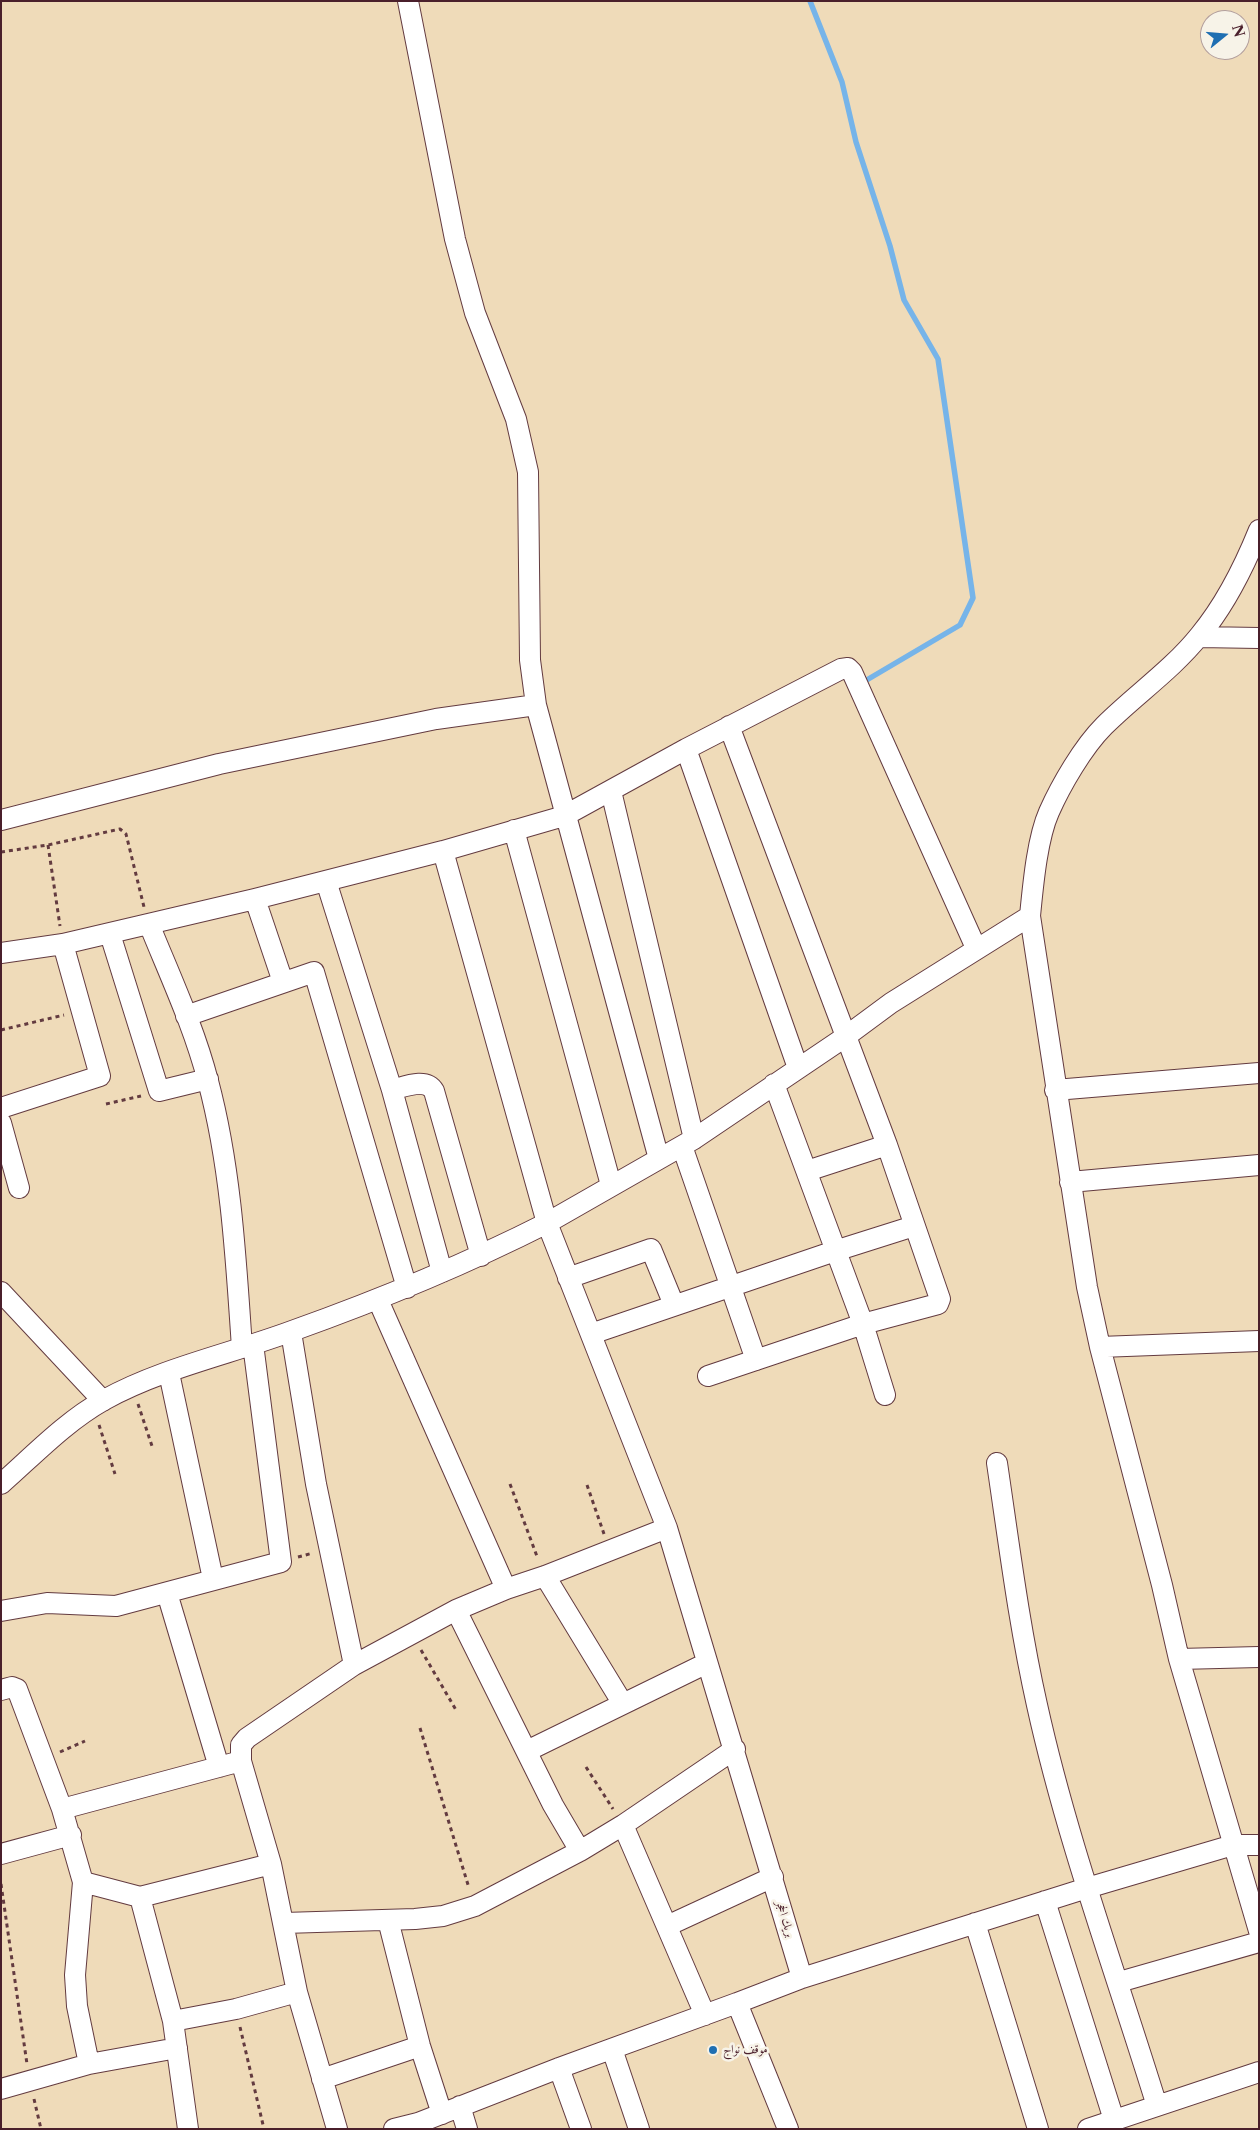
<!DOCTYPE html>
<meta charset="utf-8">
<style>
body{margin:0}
#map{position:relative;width:1260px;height:2130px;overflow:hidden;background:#efdbb9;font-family:"Libre Caslon Text",serif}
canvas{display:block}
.frame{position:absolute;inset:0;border:2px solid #4a1f2b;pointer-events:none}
.north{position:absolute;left:1200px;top:10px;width:50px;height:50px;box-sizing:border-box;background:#f7f3e8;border:1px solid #b29e9c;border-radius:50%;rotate:73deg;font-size:14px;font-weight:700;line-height:20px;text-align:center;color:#4a1f2b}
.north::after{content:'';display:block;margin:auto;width:18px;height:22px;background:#1f6fb2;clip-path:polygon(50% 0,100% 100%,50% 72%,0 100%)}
</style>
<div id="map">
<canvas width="1260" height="2130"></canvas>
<div class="frame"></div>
<div class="north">N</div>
</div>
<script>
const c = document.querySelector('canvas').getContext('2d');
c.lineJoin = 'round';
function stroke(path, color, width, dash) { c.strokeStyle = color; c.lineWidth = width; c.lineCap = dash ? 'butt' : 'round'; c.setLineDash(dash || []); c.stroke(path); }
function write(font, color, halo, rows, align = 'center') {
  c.font = font + ' "Libre Caslon Text",Amiri,serif'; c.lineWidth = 5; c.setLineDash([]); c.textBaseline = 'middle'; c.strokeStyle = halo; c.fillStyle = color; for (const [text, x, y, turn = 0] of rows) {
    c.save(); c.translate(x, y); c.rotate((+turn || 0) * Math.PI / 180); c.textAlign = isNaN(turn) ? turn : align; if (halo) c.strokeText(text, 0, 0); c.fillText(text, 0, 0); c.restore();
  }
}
stroke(new Path2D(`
 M810,1L842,82L856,142L890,246L904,300L938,359L973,598L960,625L865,681`), '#76b4e9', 5.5);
const minor = new Path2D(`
 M408,1L455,239L475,313L516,419L528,472L530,660L536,705L659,1159
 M1199,637L1259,638
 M686,749L798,1068
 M611,791L694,1139
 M1,820L219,764L436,719L536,705
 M514,830L611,1185
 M326,881L392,1090L442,1272
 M255,899L283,982
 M1030,916L1087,1287L1100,1347L1162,1585L1179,1659L1259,1931
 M149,924C170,976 194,1027 208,1081C231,1167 236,1259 242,1348
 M110,934L159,1091L208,1079
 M1,953L63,944L255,899L443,851L564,816L686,749L841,669L848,668L852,672L976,948
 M186,1016L314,972L407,1288
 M774,1084L863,1324L885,1395
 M392,1090C404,1087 426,1077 434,1091L481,1256
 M1055,1090L1259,1073
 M1,1108L100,1076L63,944
 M1,1123L19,1188
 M682,1146L756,1360
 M807,1171L887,1145
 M1070,1182L1259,1165
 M568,1278L651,1249L674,1305
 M1,1292L103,1401
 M378,1300L506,1589
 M291,1332L316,1484L354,1665
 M591,1334L835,1251L914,1226
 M1100,1347L1259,1341
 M169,1373L213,1579
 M708,1376L863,1324L938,1304L940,1299L887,1145L729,726
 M997,1463C1009,1544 1019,1625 1037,1705C1067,1841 1116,1973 1157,2106
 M1,1484C34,1455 65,1422 104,1400C162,1368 230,1354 292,1331C379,1300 464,1265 547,1223L443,851
 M545,1576L623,1704
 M167,1593L219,1767
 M456,1610L553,1805L580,1851
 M1,1611L47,1603L116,1606L281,1562L253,1344
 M1179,1659L1259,1657
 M1,1690L12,1687L17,1689L62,1809L83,1882L75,1975L77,2006L89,2064L177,2048
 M527,1751L707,1663
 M62,1809L241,1761
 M623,1825L705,2015
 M1,1854L71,1835
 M83,1882L140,1897L271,1864
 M140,1897L173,2021L188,2129
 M1045,1901L1114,2120
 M388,1920L420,2046L442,2114
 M284,1923L415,1919L443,1916L475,1906L580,1851L623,1825L735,1749
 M975,1923L1038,2129
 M667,1926L773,1877
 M802,1978L1087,1888L1233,1845H1259
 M1119,1982L1259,1942
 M173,2021L236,2009L297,1992
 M612,2049L639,2129
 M559,2068L581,2129
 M322,2079L420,2046
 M1,2089L89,2064
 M460,2106L467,2129
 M337,2129L297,1992L271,1864L241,1761V1745L247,1738L354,1665L456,1610L506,1589L545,1576L667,1528
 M394,2129L418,2123L559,2068L737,2003
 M788,2129L737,2003L802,1978L667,1528L547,1223L694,1139L845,1037L891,1003L1030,916C1033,886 1037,839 1049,812C1061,785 1083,747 1104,726C1135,695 1172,670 1200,635C1225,605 1244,567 1259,530
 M1088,2129L1259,2072`);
stroke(minor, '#633b40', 22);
stroke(new Path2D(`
 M48,845L60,926
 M1,852L48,845L120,829L126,834L144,907
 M1,1030L64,1015
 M106,1104L141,1096
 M138,1404L153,1449
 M99,1425L115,1474
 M510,1484L538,1559
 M587,1485L604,1534
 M298,1557L313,1553
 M421,1650L456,1710
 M420,1728L469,1888
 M60,1752L85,1741
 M586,1767L613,1809
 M1,1884L27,2064
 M240,2027L264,2129
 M34,2099L41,2129`), '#633b40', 3, [4, 4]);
stroke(minor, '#fff', 20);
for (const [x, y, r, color] of [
 [713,2050,5,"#1f6fb2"]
]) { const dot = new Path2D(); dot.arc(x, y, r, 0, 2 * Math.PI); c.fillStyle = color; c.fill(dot); stroke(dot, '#f7f3e8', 2); }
write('12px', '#4a1f2b', '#f7f3e8', [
 ["بريك الحجر",785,1919,74]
]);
write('12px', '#4a1f2b', '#f7f3e8', [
 ["موقف نواج",723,2050]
], 'left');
</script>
